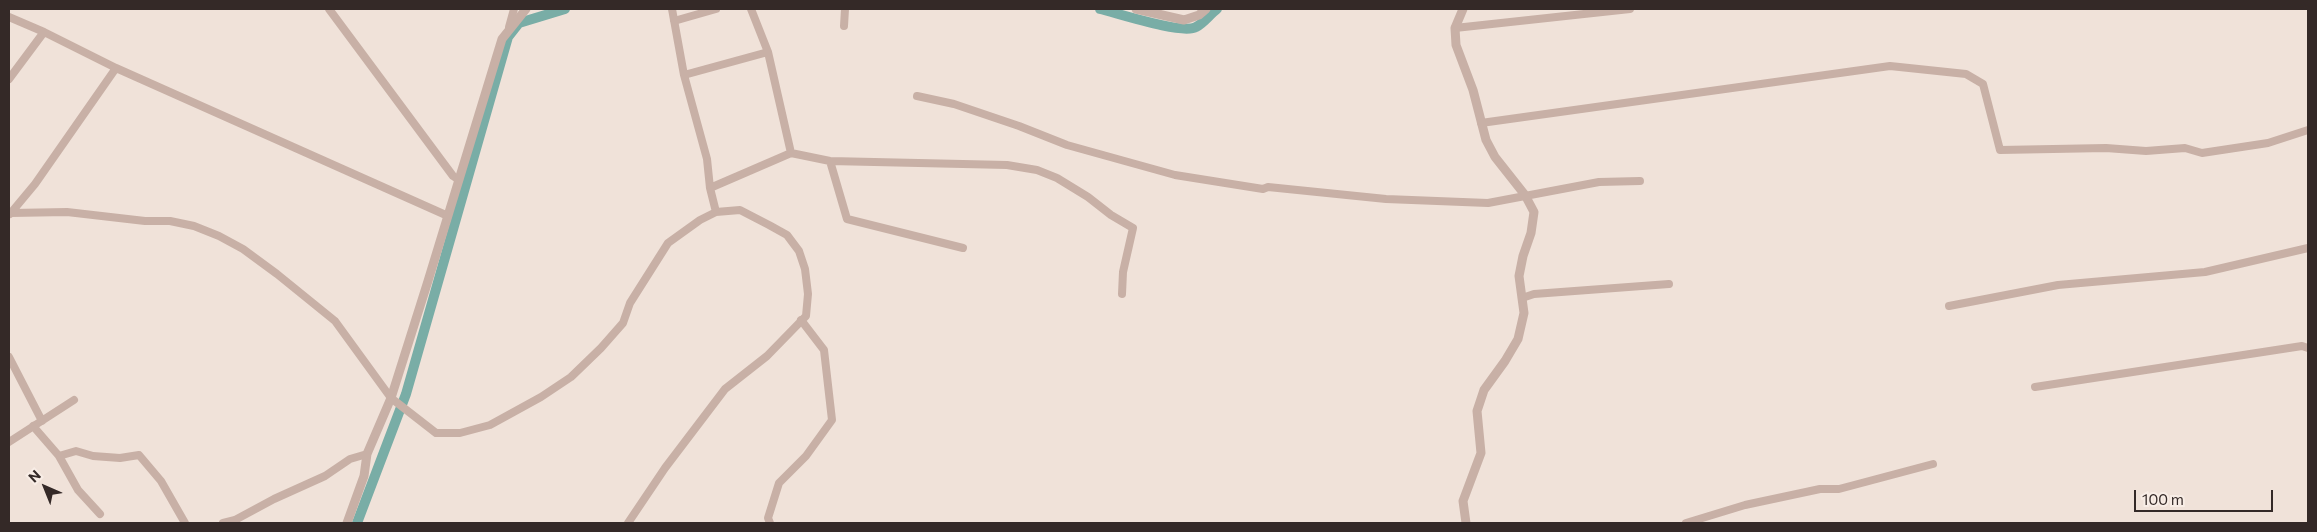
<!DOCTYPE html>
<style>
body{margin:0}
#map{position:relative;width:2317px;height:532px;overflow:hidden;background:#f0e2d9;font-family:Commissioner,sans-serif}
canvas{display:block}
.frame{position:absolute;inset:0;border:10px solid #342927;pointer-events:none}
.north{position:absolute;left:20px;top:462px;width:50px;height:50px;-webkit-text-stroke:4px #f8ede6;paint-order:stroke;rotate:316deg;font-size:14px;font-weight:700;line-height:20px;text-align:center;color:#342927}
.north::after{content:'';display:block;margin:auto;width:18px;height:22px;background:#342927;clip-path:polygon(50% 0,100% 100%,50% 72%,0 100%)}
.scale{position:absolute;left:2134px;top:490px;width:139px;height:22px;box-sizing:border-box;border:2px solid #342927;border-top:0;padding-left:6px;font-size:15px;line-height:18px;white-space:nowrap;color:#342927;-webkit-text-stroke:4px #f8ede6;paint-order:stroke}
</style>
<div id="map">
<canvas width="2317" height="532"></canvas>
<div class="frame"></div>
<div class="north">N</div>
<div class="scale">100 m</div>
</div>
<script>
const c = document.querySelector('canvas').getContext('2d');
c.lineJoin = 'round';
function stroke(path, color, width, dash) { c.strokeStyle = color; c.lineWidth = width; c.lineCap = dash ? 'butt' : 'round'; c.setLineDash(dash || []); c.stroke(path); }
stroke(new Path2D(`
 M1100,9C1117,13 1183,35 1196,27C1204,23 1210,14 1217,9
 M357,523L406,394L508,37L519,23L565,9`), '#79ada6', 10);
stroke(new Path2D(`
 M329,9L453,176L459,180
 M672,9L684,75L707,159L710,188L716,212
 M751,9L768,52L791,153
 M9,17L44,32L116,68L448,216
 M674,21L716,9
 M844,26L845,9
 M509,27L514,9
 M1455,28L1630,9
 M684,75L768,52
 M9,79L44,32
 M917,96L954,104L1019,126L1067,145L1175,175L1263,189L1268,187L1386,199L1488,203L1599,182L1640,181
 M1481,123L1890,66L1966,74L1983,84L2000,150L2106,148L2146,151L2185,148L2202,153L2268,143L2308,130
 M830,161L847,219L963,248
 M710,188L791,153L830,161L1007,165L1037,170L1057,178L1088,197L1111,215L1133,228L1123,272L1122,294
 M11,213L67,212L145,221H170L194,226L219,236L243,249L277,274L335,321L391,398L436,433H460L490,425L541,397L571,377L601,348L623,323L630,303L668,243L700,220L716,212L740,210L769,225L787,235L799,251L805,269L808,294L806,316L767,356L725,389L665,468L628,523
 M10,214L35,184L116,68
 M1522,298L1534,294L1669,284
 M1949,306L2058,285L2205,272L2308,248
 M9,357L42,421
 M2035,387L2302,346L2308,348
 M33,426L59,456L76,451L93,456L120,458L139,455L161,481L185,523
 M9,442L74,400
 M59,456L78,490L100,514
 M223,523L235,520L274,499L325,476L350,459L367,454
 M770,523L768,518L779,483L806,456L832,420L824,350L801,320
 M1686,523L1745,505L1820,489H1839L1933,464`), '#c8b0a6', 8);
stroke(new Path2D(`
 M1136,9L1184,20L1199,15L1206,9
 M1463,9L1455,28L1456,45L1473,90L1486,140L1495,157L1525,195L1534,212L1531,233L1523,256L1519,276L1524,313L1518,339L1505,361L1484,390L1477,411L1481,453L1463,501L1466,523
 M347,523L364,476L367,454L391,398L428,281L502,39L526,9`), '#c8b0a6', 9);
</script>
